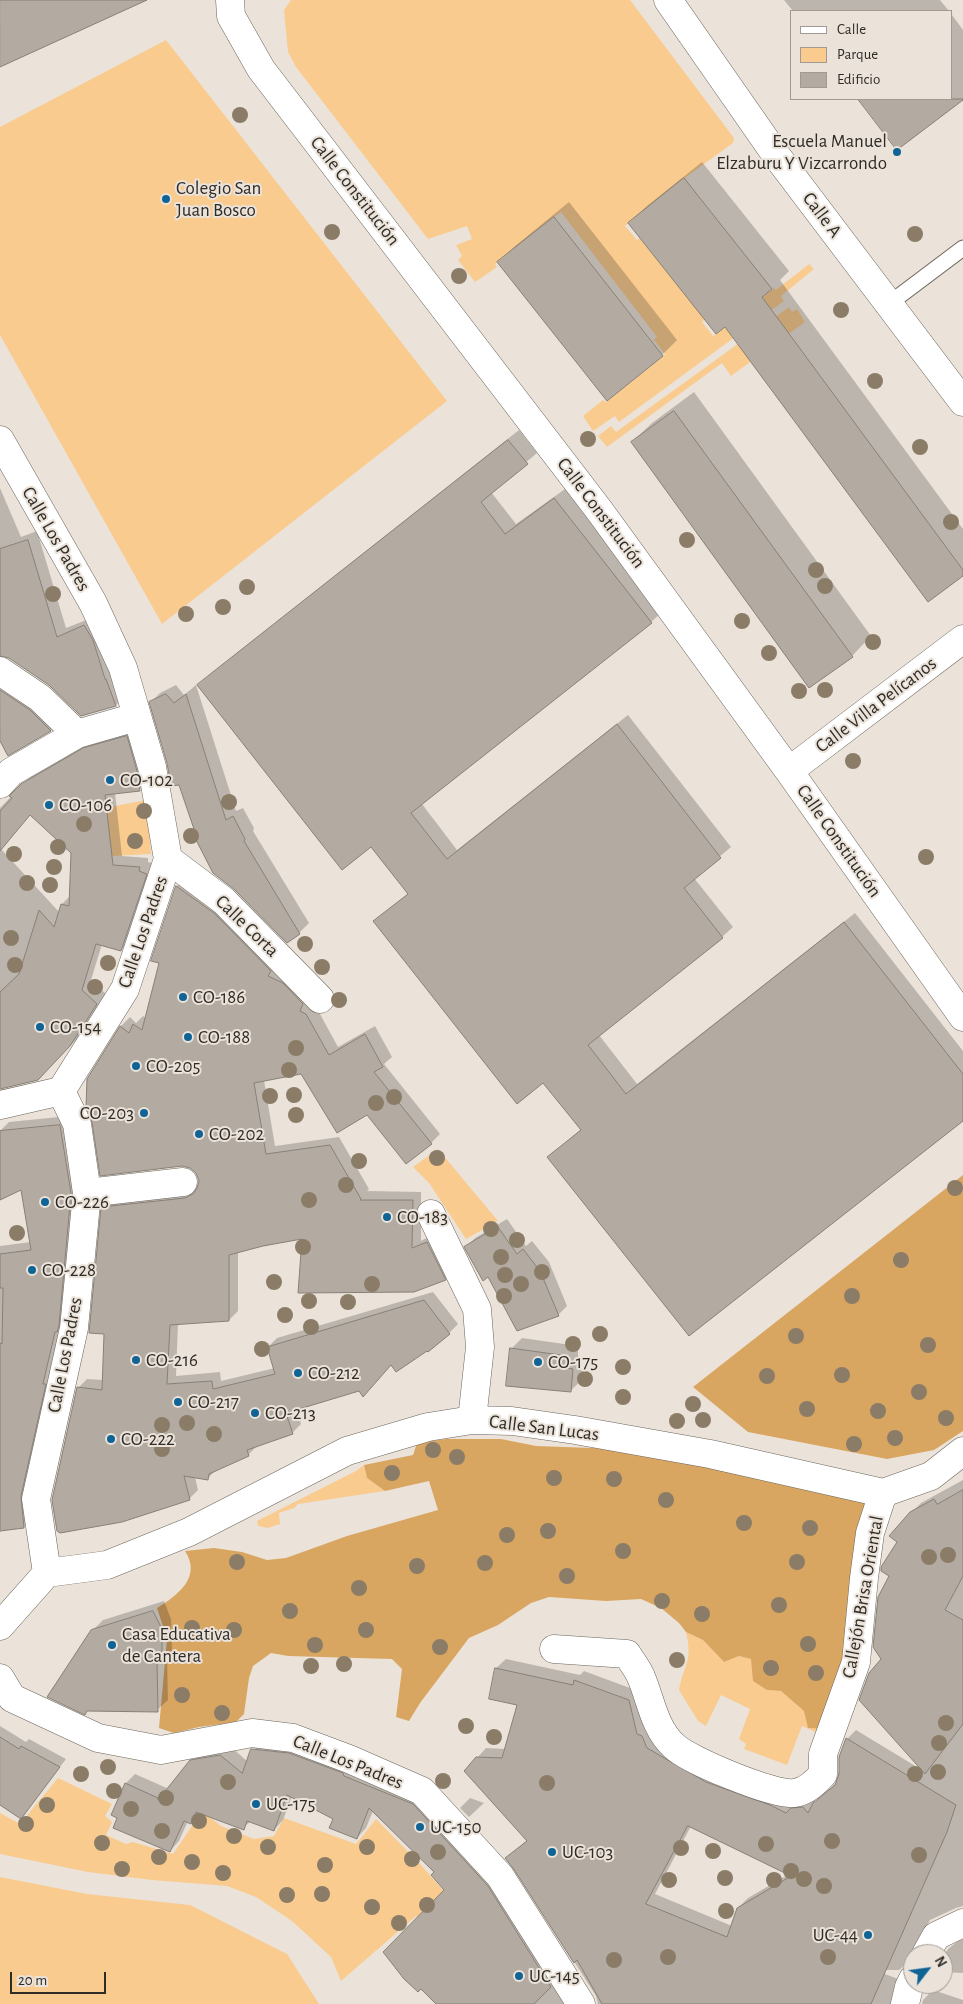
<!DOCTYPE html>
<meta charset="utf-8">
<style>
body{margin:0}
#map{position:relative;width:963px;height:2004px;overflow:hidden;background:#ebe3da;font-family:"Alegreya Sans",sans-serif}
canvas{display:block}
.legend{position:absolute;left:790px;top:10px;width:162px;height:90px;box-sizing:border-box;background:#ebe3da;border:1px solid #a09a93;margin:0;padding:6px 9px;list-style:none;font-size:15px;color:#2f2c28}
.legend li{display:flex;align-items:center;gap:10px;height:25px}
.legend b{width:25px;border:1px solid #a09a93}
.north{position:absolute;left:903px;top:1944px;width:50px;height:50px;box-sizing:border-box;background:#ebe3da;border:1px solid #a09a93;border-radius:50%;rotate:60deg;font-size:14px;font-weight:700;line-height:20px;text-align:center;color:#2f2c28}
.north::after{content:'';display:block;margin:auto;width:18px;height:22px;background:#106395;clip-path:polygon(50% 0,100% 100%,50% 72%,0 100%)}
.scale{position:absolute;left:10px;top:1972px;width:96px;height:22px;box-sizing:border-box;border:2px solid #2f2c28;border-top:0;padding-left:6px;font-size:15px;line-height:18px;white-space:nowrap;color:#2f2c28;-webkit-text-stroke:4px #ebe3da;paint-order:stroke}
</style>
<div id="map">
<canvas width="963" height="2004"></canvas>
<ul class="legend">
<li><b style="height:6px;background:#fff"></b>Calle</li>
<li><b style="height:14px;background:#f9cb8f"></b>Parque</li>
<li><b style="height:14px;background:#b3aba2"></b>Edificio</li>
</ul>
<div class="north">N</div>
<div class="scale">20 m</div>
</div>
<script>
const c = document.querySelector('canvas').getContext('2d');
c.lineJoin = 'round';
function fill(path, color) { c.fillStyle = color; c.fill(path, 'evenodd'); }
function stroke(path, color, width, dash) { c.strokeStyle = color; c.lineWidth = width; c.lineCap = dash ? 'butt' : 'round'; c.setLineDash(dash || []); c.stroke(path); }
function write(font, color, halo, rows, align = 'center') {
  c.font = font + ' "Alegreya Sans",sans-serif'; c.lineWidth = 4; c.setLineDash([]); c.textBaseline = 'middle'; c.strokeStyle = halo; c.fillStyle = color; for (const [text, x, y, turn = 0] of rows) {
    c.save(); c.translate(x, y); c.rotate((+turn || 0) * Math.PI / 180); c.textAlign = isNaN(turn) ? turn : align; if (halo) c.strokeText(text, 0, 0); c.fillText(text, 0, 0); c.restore();
  }
}
fill(new Path2D(`
 M291,0H630L734,138L733,143L686,177L625,226L637,240L640,238L705,319L702,322L713,336L774,288L776,290L809,264L814,269L781,296L784,301L619,422L615,416L593,431L583,416L603,400L606,402L665,354L654,340L652,341L657,337L561,212L495,264L497,267L475,282L458,260L462,256L456,245L472,239L467,226L428,239L296,67L288,52L284,10Z
 M166,40L447,401L162,624L0,335V127Z
 M789,307L792,312L797,309L805,322L731,376L722,363L607,447L598,436L611,426L616,432Z
 M146,800L151,854L74,858V814Z
 M438,1149L498,1221L466,1239L429,1183L413,1167Z
 M364,1465L367,1478L385,1491L298,1504L294,1508L279,1513L280,1524L268,1528L258,1526L257,1521L261,1519L356,1471Z
 M686,1632L703,1640L724,1662L739,1656L751,1659L767,1690L781,1691L826,1729L822,1735L802,1726L787,1765L744,1749L746,1744L739,1739L750,1709L721,1695L706,1726L698,1721L679,1690C684,1663 693,1663 686,1632Z
 M58,1778L112,1804L105,1816L112,1822L106,1835L126,1844L133,1842L173,1854L202,1811L221,1826L254,1839L274,1836L284,1818L356,1844L376,1819L421,1865L455,1904L431,1932L416,1916L341,1981L331,1957L292,1921L256,1897L227,1886L152,1880L88,1872L0,1854V1813L20,1824Z
 M0,1877L87,1894L190,1905L287,1954L319,2004H0Z`), '#f9cb8f');
fill(new Path2D(`
 M963,1175V1431L934,1450L887,1459L748,1432L693,1387Z
 M446,1439H501L536,1446L620,1449L879,1496L830,1729L808,1728L804,1711L781,1691L767,1690L753,1681L751,1659L739,1656L724,1662L703,1640L686,1632L679,1623L661,1608L641,1599L606,1601L549,1597L531,1603L498,1625L469,1638L420,1703L409,1721L396,1717L402,1669L392,1659L288,1656L271,1653L253,1666L249,1678L244,1714L236,1722L199,1727L174,1733L159,1728L167,1639L157,1608C178,1595 202,1577 185,1551L214,1548L242,1552L267,1560L286,1558L347,1536L438,1510L429,1481L385,1491L367,1478L364,1465L413,1455L417,1443Z`), '#d9a661');
fill(new Path2D(`
 M784,0H940L949,11H793Z
 M952,15L963,30V99L897,148L859,99H952Z
 M702,162L789,271L780,280L963,529V575L629,223L647,206Z
 M569,202L677,340L662,355L607,399L499,262L514,247Z
 M694,392L871,636L852,656L632,442L652,423Z
 M519,430L537,453L491,492L516,524L565,489L662,612L651,622L422,804L457,850L628,715L731,847L694,878L733,927L722,937L599,1035L637,1084L855,913L963,1051V1119L549,1157L581,1129L544,1081L375,921L409,893L371,845L199,685L209,675Z
 M0,488L21,537L37,531L66,628L94,617L125,696L116,705L50,684L9,657L0,654Z
 M0,674L60,721L51,730L9,754L0,738Z
 M176,685L184,695L196,685L236,811L243,808L254,828L253,831L309,923L299,933L197,835L180,784L168,762L151,702L160,693Z
 M136,727L149,780L140,789L115,793L122,856L148,858V862L155,864L130,941L121,950L102,944L91,980L106,994L80,1036L37,1079L0,1088V808L32,775L94,740ZM30,814L72,853L70,896L62,904L60,913L1,849Z
 M186,877L315,1005L338,1047L375,1026L392,1057L384,1064L440,1134L431,1143L367,1113L302,1073L264,1080L275,1146L339,1137L369,1189L367,1191L421,1192V1241L436,1233L454,1270L445,1279L303,1238L238,1251V1311L229,1320L178,1323L176,1376L220,1372L221,1381L275,1368L268,1347L277,1338L433,1292L458,1324L449,1333L392,1364L360,1389L297,1409L301,1424L292,1433L258,1445L248,1455L217,1469L208,1478L195,1477L198,1490L189,1499L78,1388L87,1379L103,1380L105,1333L103,1208L112,1198L199,1187L200,1181L196,1172L88,1080L121,1026L130,1017L136,1023L143,1016L146,1018L160,962L152,960L177,886Z
 M69,1116L80,1183L68,1315L33,1517L24,1527L1,1530L0,1533V1246L31,1242L22,1189L0,1198V1131L9,1122Z
 M507,1219L526,1246L532,1241L549,1262L567,1306L558,1315L488,1276L466,1247L475,1238Z
 M522,1338L578,1346V1358L582,1359L581,1381L570,1391L512,1348Z
 M963,1480V1906L956,1908L930,1920L913,1954V1963L905,1965L899,1970H874L901,1980L902,2004H598L596,1996L514,1867L507,1858L527,1840L477,1758L486,1748L506,1749L519,1704L496,1668L506,1659L580,1675L584,1671L638,1691L646,1724L812,1798L815,1802L836,1783L847,1739L856,1730L922,1770L883,1659L890,1576L899,1541L911,1513L921,1503ZM691,1826L789,1874L748,1898L738,1908L732,1926L655,1894Z
 M164,1601L171,1619L172,1651L167,1656L168,1700L157,1710L92,1631L103,1620Z
 M0,1726L26,1742L29,1739L66,1759L21,1818L0,1804Z
 M263,1740L422,1795L497,1876L578,2004H441L446,1890L435,1872L373,1811L366,1828L357,1838L334,1819L292,1796L283,1820L274,1830L251,1821L243,1828L200,1813L190,1823L188,1821L179,1841L170,1851L126,1783L135,1774L169,1789L201,1752L230,1746L248,1762L254,1750Z
 M470,1798L484,1803L469,1817L460,1808Z
 M963,1937V1973L943,1972V1957L948,1949Z
 M933,1990L963,2000V2004H922L923,2000Z`), '#0003');
const building = new Path2D(`
 M0,0H147L0,67Z
 M858,99H963V100L897,150Z
 M684,178L772,289L762,297L963,570V576L928,602L725,327L716,334L628,223Z
 M554,217L663,356L607,401L497,262Z
 M674,411L853,657L809,688L631,442Z
 M508,440L528,464L481,502L505,534L554,498L652,623L411,813L447,859L617,724L721,858L684,888L723,938L588,1045L626,1094L844,922L963,1074V1121L689,1336L547,1157L581,1130L543,1083L517,1104L373,921L408,894L371,847L342,870L197,685Z
 M28,540L57,637L84,625L93,640L105,679H106L116,706L81,716L49,685L9,658L0,656V549Z
 M0,690L30,710L51,731L8,756L0,741Z
 M166,694L174,703L186,694L226,820L233,816L245,839L244,841L300,934L287,943L235,890L213,873L194,836L196,835L179,785L171,786L167,763L149,702Z
 M127,736L137,771L140,791L105,795L113,865L140,867L139,871L147,874L121,951L96,944L82,990L97,1004L70,1046L38,1080L0,1089V992L19,974L39,910L54,927L61,904L69,906L71,853L30,815L0,851V811L12,798L9,796L21,784L83,748Z
 M176,886L214,913L271,971L268,976L283,983L303,1004L300,1011L306,1014L329,1055L365,1034L383,1067L374,1072L432,1144L406,1164L367,1115L337,1133L301,1074L254,1083L266,1154L330,1145L361,1199L360,1200H413L412,1248L427,1242L446,1280L414,1292L298,1293L302,1239L263,1246L229,1255V1321L170,1325L167,1384L212,1381L213,1389L275,1374L267,1347L424,1300L450,1334L428,1352L427,1351L396,1372L391,1365L363,1397L359,1391L286,1413L293,1434L247,1450L249,1456L209,1474L208,1480L184,1476L190,1500L122,1522L60,1533L57,1531L52,1500L77,1387L102,1390L104,1334L89,1333L101,1207L185,1198L193,1194L197,1188L199,1181L196,1173L190,1168L182,1166L100,1176L92,1122L86,1107L87,1079L120,1026L129,1033L133,1024L142,1030L159,963L151,961Z
 M60,1125L71,1193L59,1326L57,1332H55L43,1384H46L21,1496L24,1528L0,1531V1343L2,1344L3,1288H0V1254L31,1250L21,1190L0,1200V1131Z
 M498,1227L517,1254L523,1249L540,1271L559,1316L517,1331L488,1277L483,1281L464,1247Z
 M510,1348L568,1356V1368L573,1369L571,1392L506,1386Z
 M963,1490V1576L945,1610L963,1620V1724L925,1774L859,1700L869,1673L881,1659L873,1647L878,1597L889,1576L881,1571V1567L897,1542L889,1536L910,1512L934,1499L937,1504Z
 M153,1611L162,1629V1662H157L158,1712L87,1711L85,1715L47,1697L91,1630Z
 M495,1668L573,1685L574,1680L629,1700L637,1734L642,1736L647,1748L706,1782L770,1805L786,1813L791,1808L803,1807L808,1813L813,1803L835,1785L839,1774V1757L846,1738L956,1805L947,1832L871,2004H602L577,1960L574,1963L513,1868L505,1858L527,1841L464,1771L476,1757L502,1758L517,1705L489,1699ZM688,1826L791,1876L737,1908L727,1937L646,1904Z
 M0,1737L19,1749L21,1746L60,1767L21,1819L0,1805Z
 M251,1749L289,1753L343,1773L344,1776L413,1804L488,1886L551,1987L534,2004H436L421,1989L418,1992L404,1979L383,1952L444,1890L431,1875L434,1872L369,1808L357,1839L329,1828L333,1819L287,1795L274,1831L247,1821L244,1830L196,1812L191,1824L184,1821L170,1852L113,1828L117,1818L111,1815L125,1783L158,1798V1800L190,1760L220,1755L242,1773Z`);
fill(building, '#b3aba2');
stroke(building, '#878077', 1);
const service = new Path2D(`
 M890,303L963,248`);
const minor = new Path2D(`
 M230,0L231,16L261,69L599,510L789,771L963,1017
 M668,0L776,155L963,402
 M0,440L93,603L123,668L152,767L168,859L125,989L61,1091
 M0,671L40,698L77,734
 M789,771L963,639
 M0,784L11,772L77,734L136,717
 M168,859L224,901L320,999
 M0,1105L61,1091
 M87,1193L183,1182
 M431,1214L477,1309L480,1347L472,1420
 M47,1573L107,1565L189,1532L347,1451L428,1427L472,1420L512,1421L575,1430L710,1454L883,1493L931,1476L963,1451
 M0,1626L47,1573L36,1499L74,1328L87,1193L77,1124L61,1091
 M554,1649L627,1654C631,1661 638,1669 641,1677C651,1700 654,1728 674,1746C688,1760 775,1796 794,1793C805,1792 816,1782 823,1774V1754L856,1662L864,1578L870,1533L883,1493
 M0,1678L12,1698L98,1738L161,1750L252,1733L293,1738L349,1759L422,1791L500,1876L581,2004
 M926,1954L936,1936L963,1923
 M905,2004L909,1987L913,1979`);
stroke(service, '#6b655c', 17);
stroke(minor, '#6b655c', 29);
stroke(service, '#fff', 15);
stroke(minor, '#fff', 28);
c.fillStyle = '#8b7c67';
for (const [x, y] of [
 [240,115],
 [332,232],
 [915,234],
 [459,276],
 [841,310],
 [875,381],
 [588,439],
 [920,447],
 [951,522],
 [687,540],
 [816,570],
 [825,586],
 [247,587],
 [53,594],
 [223,607],
 [186,614],
 [742,621],
 [873,642],
 [769,653],
 [825,690],
 [799,691],
 [853,761],
 [229,802],
 [144,811],
 [84,824],
 [191,836],
 [135,841],
 [58,847],
 [14,854],
 [926,857],
 [54,867],
 [27,883],
 [50,885],
 [11,938],
 [305,944],
 [108,963],
 [15,965],
 [322,967],
 [95,987],
 [339,1000],
 [296,1048],
 [289,1070],
 [294,1095],
 [270,1096],
 [394,1097],
 [376,1103],
 [296,1115],
 [437,1158],
 [359,1161],
 [346,1185],
 [955,1188],
 [309,1200],
 [491,1229],
 [17,1233],
 [517,1240],
 [303,1247],
 [501,1257],
 [901,1260],
 [542,1272],
 [505,1275],
 [274,1282],
 [372,1284],
 [521,1284],
 [504,1296],
 [852,1296],
 [309,1301],
 [348,1302],
 [285,1315],
 [311,1327],
 [600,1334],
 [796,1336],
 [573,1344],
 [928,1345],
 [262,1349],
 [623,1367],
 [842,1375],
 [767,1376],
 [585,1379],
 [919,1392],
 [623,1397],
 [693,1404],
 [807,1409],
 [878,1411],
 [946,1418],
 [703,1420],
 [677,1421],
 [187,1423],
 [162,1425],
 [214,1434],
 [895,1438],
 [854,1444],
 [162,1449],
 [433,1450],
 [457,1457],
 [392,1473],
 [554,1478],
 [614,1479],
 [666,1500],
 [744,1523],
 [810,1528],
 [548,1531],
 [507,1535],
 [623,1551],
 [948,1555],
 [929,1557],
 [237,1562],
 [797,1562],
 [485,1563],
 [417,1566],
 [567,1576],
 [359,1588],
 [662,1601],
 [779,1605],
 [290,1611],
 [702,1614],
 [192,1628],
 [234,1630],
 [366,1630],
 [808,1644],
 [315,1645],
 [440,1647],
 [677,1660],
 [344,1664],
 [311,1666],
 [771,1668],
 [816,1673],
 [182,1695],
 [222,1713],
 [946,1723],
 [466,1726],
 [494,1737],
 [939,1743],
 [108,1767],
 [938,1772],
 [81,1774],
 [915,1774],
 [443,1781],
 [228,1782],
 [547,1783],
 [114,1791],
 [166,1798],
 [47,1805],
 [131,1809],
 [199,1821],
 [26,1824],
 [162,1831],
 [234,1836],
 [832,1841],
 [102,1843],
 [766,1844],
 [268,1847],
 [367,1847],
 [681,1848],
 [713,1851],
 [438,1852],
 [919,1855],
 [159,1857],
 [412,1859],
 [192,1862],
 [325,1865],
 [122,1869],
 [791,1871],
 [223,1873],
 [725,1878],
 [804,1879],
 [669,1880],
 [774,1880],
 [824,1886],
 [322,1894],
 [287,1895],
 [427,1905],
 [372,1907],
 [726,1911],
 [399,1923],
 [668,1957],
 [828,1957],
 [614,1960]
]) { c.beginPath(); c.arc(x, y, 8, 0, 2 * Math.PI); c.fill(); }
for (const [x, y, r, color] of [
 [897,152,5,"#106395"],
 [166,199,5,"#106395"],
 [110,780,5,"#106395"],
 [49,805,5,"#106395"],
 [183,997,5,"#106395"],
 [40,1027,5,"#106395"],
 [188,1037,5,"#106395"],
 [136,1066,5,"#106395"],
 [144,1113,5,"#106395"],
 [199,1134,5,"#106395"],
 [45,1202,5,"#106395"],
 [387,1217,5,"#106395"],
 [32,1270,5,"#106395"],
 [136,1360,5,"#106395"],
 [538,1362,5,"#106395"],
 [298,1373,5,"#106395"],
 [178,1402,5,"#106395"],
 [255,1413,5,"#106395"],
 [111,1439,5,"#106395"],
 [112,1645,5,"#106395"],
 [256,1804,5,"#106395"],
 [420,1827,5,"#106395"],
 [552,1852,5,"#106395"],
 [868,1935,5,"#106395"],
 [519,1976,5,"#106395"]
]) { const dot = new Path2D(); dot.arc(x, y, r, 0, 2 * Math.PI); c.fillStyle = color; c.fill(dot); stroke(dot, '#ebe3da', 2); }
write('19px', '#2f2c28', '#ebe3da', [
 ["Escuela Manuel",887,141,"right"],
 ["Elzaburu Y Vizcarrondo",887,163,"right"],
 ["Colegio San",176,188],
 ["Juan Bosco",176,210],
 ["CO-102",120,780],
 ["CO-106",59,805],
 ["CO-186",193,997],
 ["CO-154",50,1027],
 ["CO-188",198,1037],
 ["CO-205",146,1066],
 ["CO-203",134,1113,"right"],
 ["CO-202",209,1134],
 ["CO-226",55,1202],
 ["CO-183",397,1217],
 ["CO-228",42,1270],
 ["CO-216",146,1360],
 ["CO-175",548,1362],
 ["CO-212",308,1373],
 ["CO-217",188,1402],
 ["CO-213",265,1413],
 ["CO-222",121,1439],
 ["Casa Educativa",122,1634],
 ["de Cantera",122,1656],
 ["UC-175",266,1804],
 ["UC-150",430,1827],
 ["UC-103",562,1852],
 ["UC-44",858,1935,"right"],
 ["UC-145",529,1976]
], 'left');
write('19px', '#2f2c28', '#ebe3da', [
 ["Calle Constitución",355,191,52],
 ["Calle A",822,215,53],
 ["Calle Constitución",601,513,53],
 ["Calle Los Padres",56,539,60],
 ["Calle Villa Pelícanos",876,705,-37],
 ["Calle Constitución",839,841,55],
 ["Calle Corta",247,926,44],
 ["Calle Los Padres",143,932,-71],
 ["Calle Los Padres",65,1355,-79],
 ["Calle San Lucas",544,1428,7],
 ["Callejón Brisa Oriental",863,1597,-80],
 ["Calle Los Padres",348,1762,22]
]);
</script>
